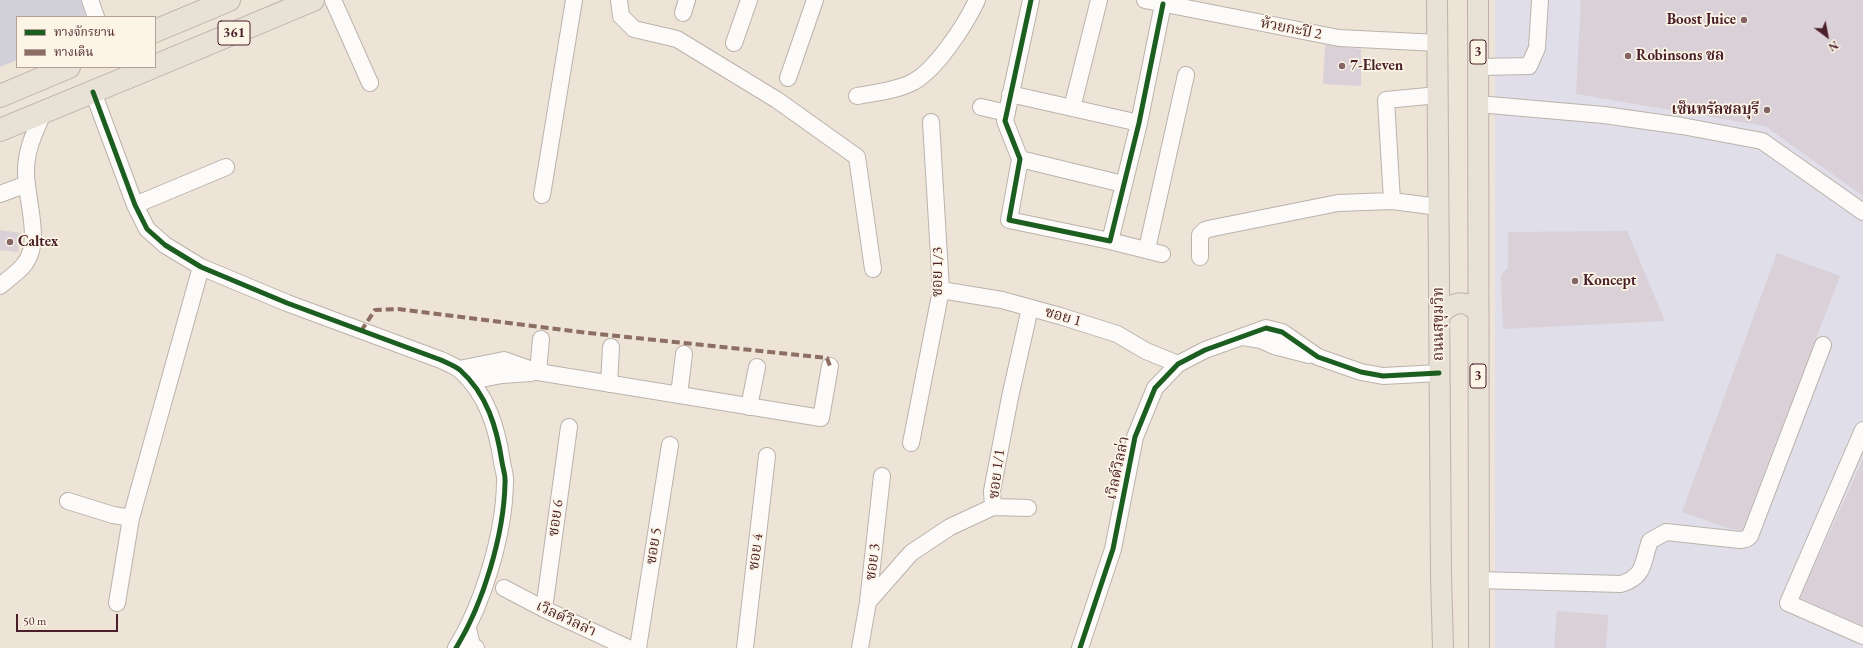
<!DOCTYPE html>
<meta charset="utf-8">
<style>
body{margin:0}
#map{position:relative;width:1863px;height:648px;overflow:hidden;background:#ede3d6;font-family:"EB Garamond","Noto Serif Thai",serif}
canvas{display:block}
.legend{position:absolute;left:16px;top:16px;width:140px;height:52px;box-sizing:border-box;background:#fcf5e5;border:1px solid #b59f9b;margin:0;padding:5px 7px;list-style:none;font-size:12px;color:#4a1f2b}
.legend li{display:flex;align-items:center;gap:8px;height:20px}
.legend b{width:20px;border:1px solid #b59f9b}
.north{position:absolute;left:1807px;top:16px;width:40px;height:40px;-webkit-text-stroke:3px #fcf5e5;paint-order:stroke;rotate:148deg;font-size:11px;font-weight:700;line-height:16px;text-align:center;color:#4a1f2b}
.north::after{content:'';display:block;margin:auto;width:14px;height:18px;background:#4a1f2b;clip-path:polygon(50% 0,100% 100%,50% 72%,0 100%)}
.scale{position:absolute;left:16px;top:614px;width:102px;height:18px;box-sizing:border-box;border:2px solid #4a1f2b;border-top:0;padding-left:5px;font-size:12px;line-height:14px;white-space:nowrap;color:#4a1f2b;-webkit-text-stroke:3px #fcf5e5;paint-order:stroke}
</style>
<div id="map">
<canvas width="1863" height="648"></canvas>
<ul class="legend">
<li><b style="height:5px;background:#1b5e20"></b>ทางจักรยาน</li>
<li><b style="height:5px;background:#8d6e63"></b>ทางเดิน</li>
</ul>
<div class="north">N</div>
<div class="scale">50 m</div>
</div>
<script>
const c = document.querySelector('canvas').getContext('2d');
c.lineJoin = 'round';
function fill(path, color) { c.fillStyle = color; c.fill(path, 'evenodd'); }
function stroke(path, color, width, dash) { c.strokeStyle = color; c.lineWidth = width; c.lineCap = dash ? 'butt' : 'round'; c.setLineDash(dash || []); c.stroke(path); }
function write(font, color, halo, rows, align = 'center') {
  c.font = font + ' "EB Garamond","Noto Serif Thai",serif'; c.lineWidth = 3.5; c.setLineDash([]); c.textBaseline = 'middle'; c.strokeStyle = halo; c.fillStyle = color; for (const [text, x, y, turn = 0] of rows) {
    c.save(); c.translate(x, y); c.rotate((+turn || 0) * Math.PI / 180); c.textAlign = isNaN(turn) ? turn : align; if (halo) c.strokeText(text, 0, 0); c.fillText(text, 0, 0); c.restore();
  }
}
fill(new Path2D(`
 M1495,0H1863V648H1495Z`), '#dfdee9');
fill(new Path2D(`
 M0,0H81L86,17H17V60L0,67Z`), '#d2d1da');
fill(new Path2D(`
 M1581,0H1863V196L1765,126L1576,94Z
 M1325,45L1361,49V86L1323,84Z
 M0,230L21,233L18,252L0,250Z
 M1627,231L1665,321L1503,329L1501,277L1503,272L1508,268V232Z
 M1777,253L1840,276L1742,530L1731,529L1682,512Z
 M1863,459V626L1800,598Z
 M1557,611L1608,615L1606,648H1554Z`), '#dad0d7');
const minor = new Path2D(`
 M90,0L96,17
 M333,0L370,83
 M619,0L621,16L634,29L677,39L777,100L857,157L873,269
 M1031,0L1005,121L1020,159L1009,220L1110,241L1139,123L1163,4
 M1145,0L1339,38L1438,43
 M683,13L687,0
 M734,43L749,0
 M1478,67L1529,66L1537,48L1540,0
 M788,78L815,0
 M93,92L135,205L147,229L165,245L201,267L287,303L441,360C447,363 455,366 460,370C487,394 497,428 502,462C503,469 506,476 505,483C504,535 483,604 456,648
 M1010,94L1139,123
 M857,96C874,93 894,91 911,83C935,72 966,24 977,0
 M1478,104L1604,115L1682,126L1762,141L1863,212
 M981,107L1007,113
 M1072,108L1099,0
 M1020,159L1123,184
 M0,194L27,184
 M542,195L574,0
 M1392,201L1386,100L1438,95
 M135,205L226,167
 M1110,241L1162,254
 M1147,249L1186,75
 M1200,257V235L1205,230L1213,228L1338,203L1392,201L1439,207
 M0,286C8,279 17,273 23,266C44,243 25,198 26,171C26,149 35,132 43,113
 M941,290L1002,300L1060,316L1117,334L1146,351L1178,364
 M1243,337L1261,340L1274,346L1309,355
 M459,369L504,360L538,372L821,418L830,366
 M538,372L541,339
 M471,381L502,375L531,373
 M609,384L611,347
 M679,395L684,354
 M749,407L757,367
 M1863,430L1788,603L1863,636
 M911,443L941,290L931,122
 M68,501L113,515L131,518L201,267
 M993,507L1028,508
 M1478,580L1621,584C1646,576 1642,562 1650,541L1666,532L1740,540L1746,539L1750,536L1823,345
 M504,588L544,609L628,648
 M868,602L911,553L950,527L993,507L992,491L1010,397L1030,308
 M117,603L131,518
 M544,609L569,427
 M468,629L472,645L476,648
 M638,648L670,445
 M745,648L767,456
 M860,648L868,602L882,476
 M1080,648L1113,549L1135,437L1155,388L1178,364L1205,350L1266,328L1282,332L1318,357L1361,372L1383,376L1439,373`);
const major = new Path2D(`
 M1437,0L1441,576L1443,648
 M1478,0L1479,648
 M1439,315C1453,302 1464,298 1478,312`);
const highway = new Path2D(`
 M155,31L229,0
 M155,66L313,0
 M0,96L69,67
 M0,130L153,67`);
stroke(minor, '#bcb2ab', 18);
stroke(major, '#bcb2ab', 22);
stroke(highway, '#bcb2ab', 24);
stroke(minor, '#fcfbf9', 16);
stroke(major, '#e8e1d5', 20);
stroke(highway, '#e8e1d5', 22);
stroke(new Path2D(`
 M361,331L375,310L398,309L589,333L827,358L830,366`), '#8d6e63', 4, [8, 4]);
stroke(new Path2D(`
 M1031,0L1005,121L1020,159L1009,220L1110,241L1139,123L1163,4
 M93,92L135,205L147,229L165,245L201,267L287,303L441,360C447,363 455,366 460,370C487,394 497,428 502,462C503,469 506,476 505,483C504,535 483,604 456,648
 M1080,648L1113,549L1135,437L1155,388L1178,364L1205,350L1266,328L1282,332L1318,357L1361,372L1383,376L1439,373`), '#1b5e20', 5);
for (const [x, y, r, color] of [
 [1744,20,4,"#836467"],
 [1628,56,4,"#836467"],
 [1342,66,4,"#836467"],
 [1767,110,4,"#836467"],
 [10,242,4,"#836467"],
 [1575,281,4,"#836467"]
]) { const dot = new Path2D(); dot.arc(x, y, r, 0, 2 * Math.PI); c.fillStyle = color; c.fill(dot); stroke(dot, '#fcf5e5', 1.5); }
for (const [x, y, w] of [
 [234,33,32],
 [1478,52,16],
 [1478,376,16]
]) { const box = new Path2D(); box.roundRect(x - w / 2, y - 12, w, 24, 3); c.fillStyle = '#fcf5e5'; c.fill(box); stroke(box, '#4a1f2b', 1); }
write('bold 14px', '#4a1f2b', null, [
 ["361",234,33],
 ["3",1478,52],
 ["3",1478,376]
]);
write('bold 15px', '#4a1f2b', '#fcf5e5', [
 ["Boost Juice",1736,20,"right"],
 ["Robinsons ชล",1636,56],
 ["7-Eleven",1350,66],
 ["เซ็นทรัลชลบุรี",1759,110,"right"],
 ["Caltex",18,242],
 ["Koncept",1583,281]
], 'left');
write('15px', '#4a1f2b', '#fcf5e5', [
 ["ห้วยกะปิ 2",1291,29,11],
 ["ซอย 1/3",938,272,-90],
 ["ซอย 1",1063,317,16],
 ["ถนนสุขุมวิท",1439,324,-90],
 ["เวิลด์วิลล่า",1118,468,-78],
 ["ซอย 1/1",997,474,-83],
 ["ซอย 6",556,518,-82],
 ["ซอย 5",654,546,-81],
 ["ซอย 4",756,552,-83],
 ["ซอย 3",873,562,-83],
 ["เวิลด์วิลล่า",566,619,25]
]);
</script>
